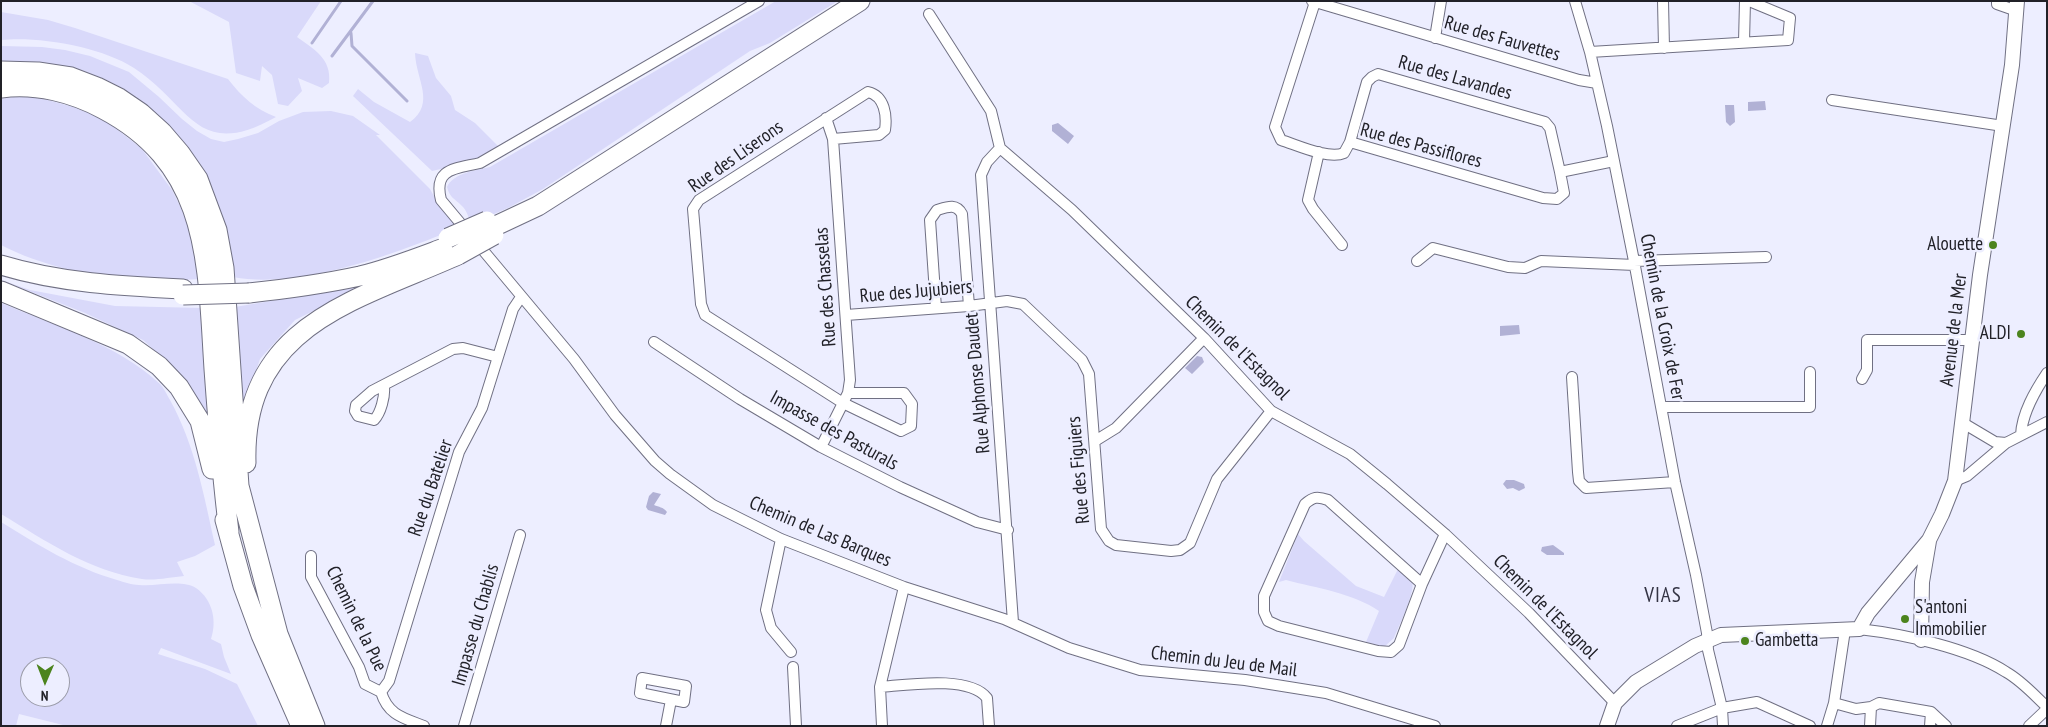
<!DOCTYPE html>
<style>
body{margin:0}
#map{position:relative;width:2048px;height:727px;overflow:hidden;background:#edeeff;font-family:"PT Sans Narrow",sans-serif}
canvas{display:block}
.frame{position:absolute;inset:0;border:2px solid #212128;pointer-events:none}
.north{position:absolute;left:20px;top:657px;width:50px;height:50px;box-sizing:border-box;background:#edeeff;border:1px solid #9b9ca9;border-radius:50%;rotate:181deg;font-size:14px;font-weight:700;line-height:20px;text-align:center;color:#212128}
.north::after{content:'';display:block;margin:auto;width:18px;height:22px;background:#4c841e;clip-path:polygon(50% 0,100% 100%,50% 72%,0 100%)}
</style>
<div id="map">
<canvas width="2048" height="727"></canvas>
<div class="frame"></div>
<div class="north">N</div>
</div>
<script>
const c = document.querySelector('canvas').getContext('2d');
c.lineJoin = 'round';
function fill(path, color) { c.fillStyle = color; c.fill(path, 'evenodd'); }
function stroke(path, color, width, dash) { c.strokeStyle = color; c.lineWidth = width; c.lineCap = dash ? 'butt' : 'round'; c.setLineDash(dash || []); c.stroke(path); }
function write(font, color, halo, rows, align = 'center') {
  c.font = font + ' "PT Sans Narrow",sans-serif'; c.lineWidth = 5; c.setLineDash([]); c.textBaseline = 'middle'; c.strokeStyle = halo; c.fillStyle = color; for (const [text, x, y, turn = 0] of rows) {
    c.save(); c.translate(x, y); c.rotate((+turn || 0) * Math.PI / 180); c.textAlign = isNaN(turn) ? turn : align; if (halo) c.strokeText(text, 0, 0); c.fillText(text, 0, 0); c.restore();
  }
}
fill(new Path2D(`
 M189,1H321L297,37C314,49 332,59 329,83L322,88L298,78L302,91L288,106L278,104L272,75L262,66L260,81L236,73L229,22Z
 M776,1H838L770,43L750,51L543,189L508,208L471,224C469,218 466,209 462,206C454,198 450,198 447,187C453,173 477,170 490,167Z
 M1,12L48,20L75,28L228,79C242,97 255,109 276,117C196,162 191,105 134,68C102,47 39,36 1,40Z
 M1,46L42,47L65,50L90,56L129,72L159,97L182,119L197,131L211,139L224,142L238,139L258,133L279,121L303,112L331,111L353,116L380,135H376L430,189L441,209L458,228C397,253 300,290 233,277L206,175L183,141L147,107L35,63L1,62Z
 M415,53L428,56L436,78L451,96L455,110L475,123L499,147L476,161L432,171L353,96L358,89L374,102L410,122C436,103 416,80 415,53Z
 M19,96L44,99L73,107L104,119L142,149L172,190L190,226L201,279C180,280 157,282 136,280C91,276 41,266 1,245V99Z
 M1,280L30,290L115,306L204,308L210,424L183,376L143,340L85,313Z
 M366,285L295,320L260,359L239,422L235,307Z
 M1,303C53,325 119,345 160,384C164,388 167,395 170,400C195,445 204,496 215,545L195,556L177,562L184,576C171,577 155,581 142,579C89,571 46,541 1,514Z
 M1,522C38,545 75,568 117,580C124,582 132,585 139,585C156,587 181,579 196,588C213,600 217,621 211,639L221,644L224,657L231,674L161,648L158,654L205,669L237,684L258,726H67L19,714L16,726H1ZM30,667H60V697H30Z
 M1298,534L1304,541L1356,586L1384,597L1398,569C1402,572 1409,576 1412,582C1416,591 1398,628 1394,638L1384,647L1366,642L1379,611C1353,593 1316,588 1286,580L1279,582Z`), '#d9d9fa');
fill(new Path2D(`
 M1765,101L1766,110L1748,111V102Z
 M1725,105H1734L1735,122L1730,126L1726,122Z
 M1058,123L1074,136L1068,144L1052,131V125Z
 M1519,325L1520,334L1500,336V326Z
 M1197,356L1202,357L1204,362L1192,374L1185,368Z
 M1506,480H1514L1524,484L1525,488L1519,491L1513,488L1507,489L1503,484Z
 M653,492L661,494L654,505C659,507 663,507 667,512L665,515L648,510L646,507L649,496Z
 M1553,545L1564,553V555H1547L1541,551L1542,547Z`), '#b1b1d5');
stroke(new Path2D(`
 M351,33L352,46L407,101
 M312,43L341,1
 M332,56L373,1`), '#b1b1d5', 3);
const street = new Path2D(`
 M759,1L480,163C455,169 433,168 441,200L574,359L615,415L655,461L670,474L713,505L781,539L904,587L1004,619L1069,648L1140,670L1245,680L1326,693L1435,726
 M1312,1L1579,80L1597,83
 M1575,1L1590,52L1607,126L1634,261L1675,482L1696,575L1707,633L1708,650L1722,708L1723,726
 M1663,1L1664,48
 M1997,1V4L2017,11
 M1315,2L1275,127L1281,140C1297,145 1329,160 1344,153L1350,142L1543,198L1557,199L1564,193L1560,172L1614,161
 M929,14L991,111L1000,148L1072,210L1204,338L1271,411L1350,454L1387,484L1445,534L1529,613L1615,703
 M1435,38L1441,1
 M1744,42L1745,1
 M1590,52L1788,40L1790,18L1749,1
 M1832,100L2003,126
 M833,139L879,135L885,130C887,116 885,96 868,92L699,200L693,209L701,304L705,315L843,403L901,431L911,426L912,404L904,393H848
 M1350,142L1367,82L1372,77L1378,74L1545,122L1550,128L1560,172
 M1000,148L987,162L981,175L1013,622
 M1319,152L1308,200L1313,209L1342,245
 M1417,261L1433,248L1508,267L1525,268L1541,261L1635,265
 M1634,261L1766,257
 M936,308L930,220L937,210C947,207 956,203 962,214L969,306
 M846,315L969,306L1007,301L1023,304L1082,360L1089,374L1101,529L1109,541L1116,545L1171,551L1180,550L1190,543L1217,479L1271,411
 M654,342L740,399L821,447L900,487L977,522L1008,530
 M1572,377L1578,472L1579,481L1586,488L1675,482
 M1862,379L1867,370V340H1971
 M384,387C385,396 381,413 374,420L358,416L355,411L356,405L372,391L453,349L463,348L498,357
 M1662,407H1810V372
 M1963,423L1995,442L2006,443
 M2021,435C2022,413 2035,391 2047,373
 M1095,441L1116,428L1204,338
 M821,447L848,393L850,380L833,139L826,118
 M1955,481L1967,476L2006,443L2047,422
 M781,539L766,610L771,628L791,652
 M311,556V577L359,667L365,684L381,692C388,715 403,718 424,726
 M1422,584L1328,500C1317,496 1313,497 1305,504L1264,596V612L1268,621L1279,626L1378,651L1391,652L1399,645L1422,584L1445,534
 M1859,629C1903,634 1969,648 2006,672C2022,681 2034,695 2047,707
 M793,667L796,726
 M642,678L686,686L684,702L640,693Z
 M880,687C907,685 969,675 987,698L989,726
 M381,692L389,681L459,452L482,408L513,309L521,297
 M1834,703L1856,709L1871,707L1879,703L1931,712L1946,726
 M464,726L520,535
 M666,726L671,700
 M882,726L880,687L904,587
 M1677,726L1722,708L1757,702L1810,726
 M1827,726L1834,703L1845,630
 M1870,726L1871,707
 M1930,726L1931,712
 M2029,726L2047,709`);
const secondary = new Path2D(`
 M1921,640L1922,582L1929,541
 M1607,726L1615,703L1636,682L1695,646L1721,635L1859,629L1868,613L1929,540L1942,514L1955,481L1980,275L2012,65L2017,1`);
const highway = new Path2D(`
 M1,71L38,72L71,77L97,87L119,98L141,113L162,132L180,153L198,179L217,230L224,268L239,486L278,634L315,726
 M1,88C36,83 73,93 103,109C211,166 207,263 214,369C218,424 222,477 229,532
 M489,229L538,206L860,1
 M1,265C60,283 122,286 183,289
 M1,291L128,344L159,366L179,387L200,421L212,469
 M249,293C286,289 323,284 360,276C389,269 417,258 444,248
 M246,463C242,325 355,301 458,255
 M225,520L243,586L261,635L301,726`);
stroke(street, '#707083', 12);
stroke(secondary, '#707083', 16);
stroke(highway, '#707083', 21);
stroke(street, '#fff', 10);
stroke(secondary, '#fff', 14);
stroke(highway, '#fff', 19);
const highwayBridge = new Path2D(`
 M448,238L487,221
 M458,255L494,235
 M183,295L249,293`);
stroke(highwayBridge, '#707083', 21, []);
stroke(highwayBridge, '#fff', 19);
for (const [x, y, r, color] of [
 [1993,245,5,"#4c841e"],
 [2021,334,5,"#4c841e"],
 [1905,619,5,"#4c841e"],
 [1745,641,5,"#4c841e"]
]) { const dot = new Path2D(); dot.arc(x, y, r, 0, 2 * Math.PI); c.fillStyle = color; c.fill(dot); stroke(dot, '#edeeff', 2); }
write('19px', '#212128', '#edeeff', [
 ["Rue des Fauvettes",1502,39,16],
 ["Rue des Lavandes",1455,78,16],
 ["Rue des Passiflores",1421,146,15],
 ["Rue des Liserons",736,157,-35],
 ["Rue des Chasselas",826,287,-94],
 ["Rue des Jujubiers",916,292,-5],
 ["Chemin de la Croix de Fer",1662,317,79],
 ["Avenue de la Mer",1954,330,-83],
 ["Chemin de l'Estagnol",1237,348,45],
 ["Rue Alphonse Daudet",978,383,-95],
 ["Impasse des Pasturals",834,431,29],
 ["Rue des Figuiers",1079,470,-95],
 ["Rue du Batelier",431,488,-71],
 ["Chemin de Las Barques",820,532,23],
 ["Chemin de l'Estagnol",1545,607,45],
 ["Chemin de la Pue",356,619,64],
 ["Impasse du Chablis",476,625,-74],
 ["Chemin du Jeu de Mail",1224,662,7]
]);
write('19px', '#212128', '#edeeff', [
 ["Alouette",1983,245],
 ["ALDI",2011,334],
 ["S'antoni",1915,608,"left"],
 ["Immobilier",1915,630,"left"],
 ["Gambetta",1755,641,"left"]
], 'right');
c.letterSpacing = '1px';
write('21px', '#343444', '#edeeff', [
 ["VIAS",1663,596]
]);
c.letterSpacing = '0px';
</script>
